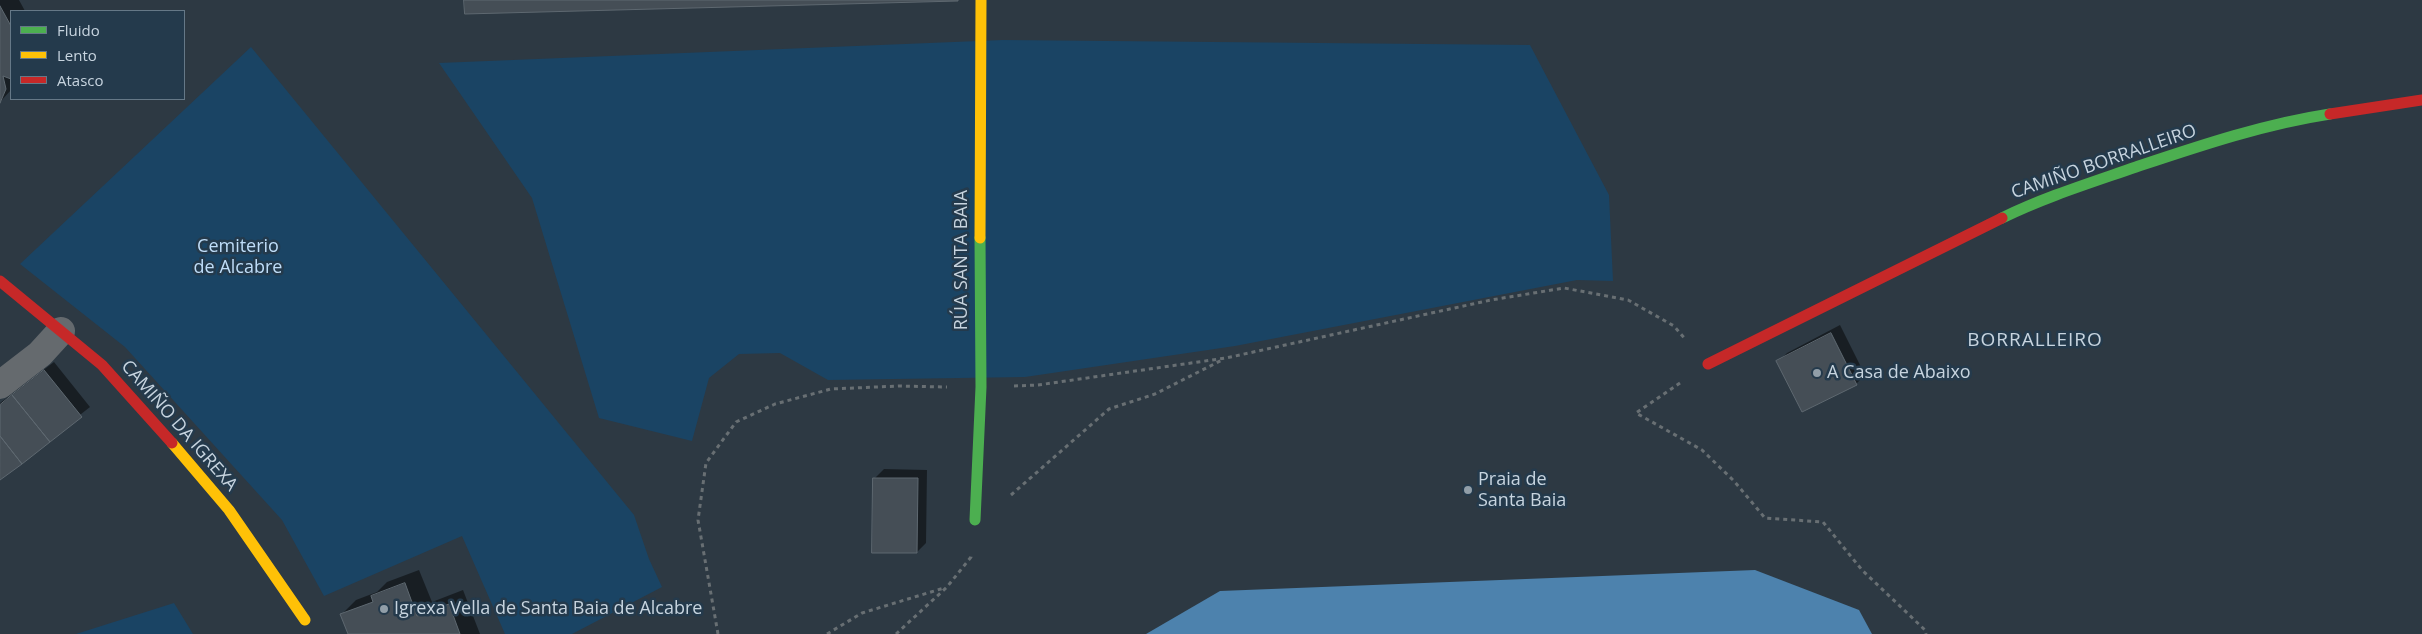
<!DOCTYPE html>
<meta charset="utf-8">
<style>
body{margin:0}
#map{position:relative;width:2422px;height:634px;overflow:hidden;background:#2d3943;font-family:"Open Sans",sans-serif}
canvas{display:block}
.legend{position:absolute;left:10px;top:10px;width:175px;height:90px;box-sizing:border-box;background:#243a4c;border:1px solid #657887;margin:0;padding:6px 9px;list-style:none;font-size:15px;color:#c7d4df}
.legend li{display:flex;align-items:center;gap:10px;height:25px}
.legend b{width:25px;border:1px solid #657887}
</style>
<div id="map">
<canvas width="2422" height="634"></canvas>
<ul class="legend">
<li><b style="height:6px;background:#4caf50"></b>Fluido</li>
<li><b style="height:6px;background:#ffc107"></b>Lento</li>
<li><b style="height:6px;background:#c62828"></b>Atasco</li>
</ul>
</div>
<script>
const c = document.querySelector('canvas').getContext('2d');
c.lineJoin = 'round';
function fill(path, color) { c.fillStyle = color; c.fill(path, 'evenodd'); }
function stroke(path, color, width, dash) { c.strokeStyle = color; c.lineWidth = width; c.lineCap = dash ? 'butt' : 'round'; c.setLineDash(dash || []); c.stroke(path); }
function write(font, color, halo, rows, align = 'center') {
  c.font = font + ' "Open Sans",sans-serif'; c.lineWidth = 5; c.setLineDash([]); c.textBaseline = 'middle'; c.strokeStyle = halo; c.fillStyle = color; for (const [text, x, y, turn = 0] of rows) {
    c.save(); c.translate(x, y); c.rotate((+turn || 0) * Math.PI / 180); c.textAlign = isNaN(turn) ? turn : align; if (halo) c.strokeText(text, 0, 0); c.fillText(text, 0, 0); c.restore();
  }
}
fill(new Path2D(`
 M1003,40L1530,45L1609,195L1613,281L1577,280L1235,346L1025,377L828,380L780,353L739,354L709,378L692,441L599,418L532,198L439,63Z
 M251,47L634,515L649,559L662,587L572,634H505L462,536L324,596L282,520L125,347L20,264Z
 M174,603L193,634H76Z`), '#1a4464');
fill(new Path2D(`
 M1755,570L1859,610L1872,634H1146L1220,591Z`), '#4d82ad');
fill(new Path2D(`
 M0,0H19L25,11H11V90L0,102Z
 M1840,325L1865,375L1856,384L1778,362L1787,353Z
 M54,362L90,407L0,478V403Z
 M884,469L927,470L926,543L917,552L875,478Z
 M419,570L432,602L463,590L480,634H349L342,614L356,600L377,592L387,582Z`), '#0007');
const building = new Path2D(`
 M464,0H958V1L465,14Z
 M0,6L11,26V79L3,76L6,89L0,103Z
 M1831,333L1857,385L1802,412L1776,361Z
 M44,370L82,417L50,442L12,395Z
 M12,395L50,442L22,464L0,436V405Z
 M0,436L22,464L0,480Z
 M873,478H918L917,553H872Z
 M405,583L417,616L449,604L460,634H348L340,614L373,602L371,596Z`);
fill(building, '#454e56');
stroke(building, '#5e6870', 1);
stroke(new Path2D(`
 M1680,383L1636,413L1702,450L1734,481L1765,518L1823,522L1862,570L1925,630L1926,634
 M1014,386L1038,385L1226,358L1491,300L1564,288L1628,300L1674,326L1686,340
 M1011,495L1109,409L1155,394L1222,360
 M718,634L698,520L706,463L736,422L775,404L831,389L899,386L947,387
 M827,634L862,613L944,588
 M896,634L947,587L971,557V553`), '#686f73', 3, [4, 4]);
stroke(new Path2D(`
 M0,385L40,354L61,331`), '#656a6e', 28);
stroke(new Path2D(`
 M2002,218C2045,197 2090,183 2136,167C2199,146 2264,124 2330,114
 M975,520L981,387L980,238`), '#4caf50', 11);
stroke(new Path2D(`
 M980,238L981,0
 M172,443L229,510L305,620`), '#ffc107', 11);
stroke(new Path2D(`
 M2330,114L2422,100
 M0,281L102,365L172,443
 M1708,364L2002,218`), '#c62828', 11);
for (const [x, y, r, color] of [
 [1817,373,5,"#919ea8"],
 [1468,490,5,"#919ea8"],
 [384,609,5,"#919ea8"]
]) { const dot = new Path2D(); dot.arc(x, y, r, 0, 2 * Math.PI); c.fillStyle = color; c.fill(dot); stroke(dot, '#243a4c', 2); }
write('18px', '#c7d4df', '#243a4c', [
 ["CAMIÑO BORRALLEIRO",2104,162,-19],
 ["RÚA SANTA BAIA",962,260,-90],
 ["CAMIÑO DA IGREXA",179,426,49]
]);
write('18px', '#bfddf8', '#243a4c', [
 ["Cemiterio",238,247],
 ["de Alcabre",238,268]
]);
write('18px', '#c7d4df', '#243a4c', [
 ["A Casa de Abaixo",1827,373],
 ["Praia de",1478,480],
 ["Santa Baia",1478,501],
 ["Igrexa Vella de Santa Baia de Alcabre",394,609]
], 'left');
c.letterSpacing = '1px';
write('19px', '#c7d4df', '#243a4c', [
 ["BORRALLEIRO",2035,341]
]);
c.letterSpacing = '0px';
</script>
